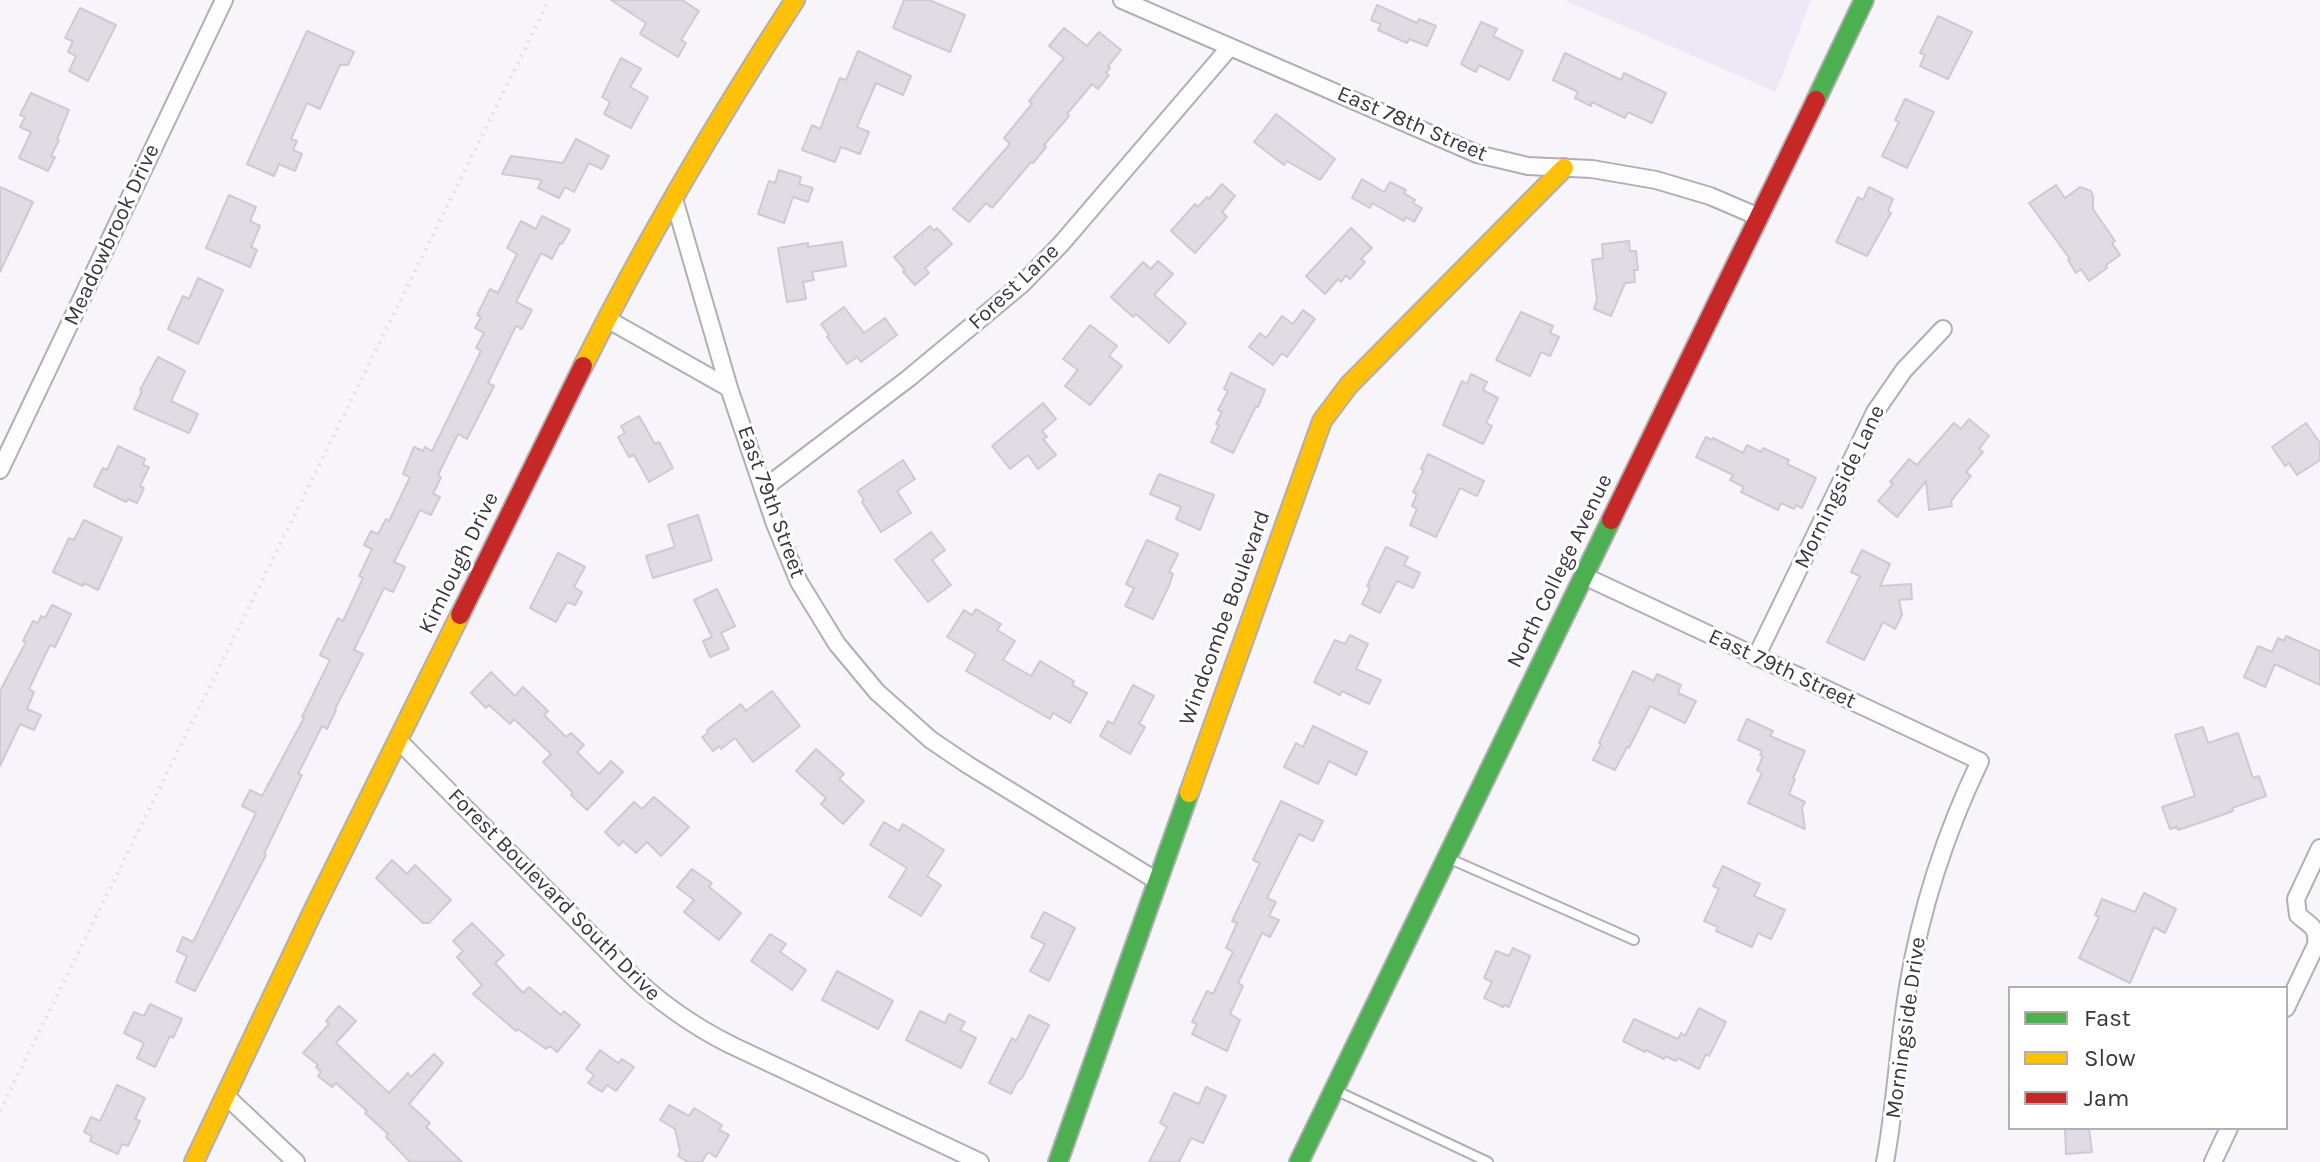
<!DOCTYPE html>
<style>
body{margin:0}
#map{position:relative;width:2320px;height:1162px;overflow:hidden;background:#f7f4fa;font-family:Karla,sans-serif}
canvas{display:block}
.legend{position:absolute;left:2008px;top:986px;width:280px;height:144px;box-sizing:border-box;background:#fff;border:2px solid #b0afb3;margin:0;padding:10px 14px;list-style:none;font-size:24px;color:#3a3640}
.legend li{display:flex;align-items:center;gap:16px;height:40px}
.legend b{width:40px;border:2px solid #b0afb3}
</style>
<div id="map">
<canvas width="2320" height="1162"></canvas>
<ul class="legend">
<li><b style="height:10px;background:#4caf50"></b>Fast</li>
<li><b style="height:10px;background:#ffc107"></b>Slow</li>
<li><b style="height:10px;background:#c62828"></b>Jam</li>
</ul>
</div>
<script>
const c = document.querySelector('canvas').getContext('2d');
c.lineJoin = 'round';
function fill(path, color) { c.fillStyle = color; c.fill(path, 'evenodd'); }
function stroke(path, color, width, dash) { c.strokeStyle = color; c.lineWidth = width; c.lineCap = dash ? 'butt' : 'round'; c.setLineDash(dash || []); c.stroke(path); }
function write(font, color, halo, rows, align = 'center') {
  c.font = font + ' Karla,sans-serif'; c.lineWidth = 6; c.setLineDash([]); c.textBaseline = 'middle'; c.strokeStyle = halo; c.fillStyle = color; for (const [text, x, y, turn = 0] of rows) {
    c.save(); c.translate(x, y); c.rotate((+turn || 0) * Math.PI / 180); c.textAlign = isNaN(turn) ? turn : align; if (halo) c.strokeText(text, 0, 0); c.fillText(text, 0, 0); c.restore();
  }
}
fill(new Path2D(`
 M1564,0H1811L1776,92Z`), '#eee8f6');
const building = new Path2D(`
 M611,0H682L699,11L681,40L686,43L678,57L640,34L646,23Z
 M904,0H929L965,15L950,52L893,28Z
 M1377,5L1417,23L1419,19L1436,26L1427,46L1409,39L1407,43L1378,30L1381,24L1371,20Z
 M80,8L116,25L88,81L69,71L76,56L68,52L73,41L65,38Z
 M1938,16L1972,32L1948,79L1920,66L1925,55L1920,53Z
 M1481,22L1497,29L1493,36L1523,51L1509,80L1479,65L1476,72L1461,64Z
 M1064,28L1087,46L1099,32L1121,50L1108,66L1110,68L1106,73L1109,75L1098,89L1092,84L1067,114L1069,116L1044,145L1046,147L1033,163L1031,162L992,208L986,203L969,222L953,209L1010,144L1004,138L1032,104L1029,101L1064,58L1049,46Z
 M307,31L354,52L348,65H340L320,109L307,103L291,139L297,141L293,150L302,154L295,171L279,164L274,176L247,164Z
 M858,51L911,76L903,95L876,83L857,127L869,132L860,154L841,147L835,162L802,150L812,125L820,129L840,78L846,80Z
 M1565,53L1621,80L1624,73L1666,93L1652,123L1628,112L1625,118L1592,102L1591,106L1575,98L1578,92L1553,80Z
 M621,58L641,69L630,87L648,97L631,128L604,114L610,102L602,97Z
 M31,93L69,110L57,139L59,140L51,156L55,157L48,171L19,158L31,132L20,127L25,117L20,115Z
 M1905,99L1934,112L1907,168L1882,156L1899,122L1895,120Z
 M1276,114L1335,159L1320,180L1287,161L1284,165L1254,142Z
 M576,139L609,156L602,169L589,163L574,192L565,187L559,198L538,188L542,180L502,174L511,156L563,163Z
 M779,170L801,177L799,184L813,188L808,202L793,197L784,223L758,214L769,181L775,183Z
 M1362,179L1384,192L1390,182L1406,190L1404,193L1415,200L1413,203L1422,208L1414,222L1406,217L1404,221L1372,203L1370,208L1352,198Z
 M1222,184L1235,196L1222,212L1227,217L1195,253L1171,231L1195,204L1198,207L1207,197L1209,199Z
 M2056,185L2065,198L2080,187L2091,191L2093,196V209L2115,241L2112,243L2120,255L2106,265L2107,268L2089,281L2081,269L2076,273L2068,260L2070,259L2029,203Z
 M0,187L33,202L0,272Z
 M1869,187L1893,199L1888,211L1891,213L1867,256L1836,242L1858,197L1863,200Z
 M229,195L256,207L250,221L260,226L251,247L257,250L250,267L206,248Z
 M542,216L570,230L562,244L560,243L552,259L541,253L516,302L532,310L522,329L516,326L488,383L494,386L467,439L458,434L438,475L441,477L433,494L440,497L431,515L420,510L394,562L405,567L393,592L384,588L354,650L363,654L335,709L336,710L327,729L322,726L298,774L302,775L264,854L266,855L195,991L176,982L187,956L177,951L183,937L193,942L256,813L242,806L250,790L262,796L304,718L302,717L330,660L320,655L338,618L343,621L363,578L359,576L372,549L364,545L371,531L378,534L386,519L389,521L410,477L403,474L414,447L423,451L425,447L432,451L481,351L476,348L484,333L475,328L481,317L477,315L490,289L498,293L517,254L507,248L521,221L536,229Z
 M930,226L934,231L937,228L952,244L925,268L929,273L915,285L903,272L905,270L894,257Z
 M1351,228L1372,248L1361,259L1365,262L1350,279L1346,275L1341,282L1338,279L1325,294L1306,276Z
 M1629,241L1630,251H1636L1638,270H1634L1635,282L1625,283L1611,316L1594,309L1597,300L1592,260L1603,258L1602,244Z
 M842,242L846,266L812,272L814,280L803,282L806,299L787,302L778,248L808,243V247Z
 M1158,261L1173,274L1154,295L1186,323L1169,343L1136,314L1133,317L1111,297L1143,262L1151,269Z
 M198,278L223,290L198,344L168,329L183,296L189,299Z
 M844,307L864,333L885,318L897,335L861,362L857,357L847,364L827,337L829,335L821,324Z
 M1303,310L1315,319L1287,357L1282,353L1273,365L1249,347L1260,333L1266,338L1282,316L1293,324Z
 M1521,312L1553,326L1550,333L1559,337L1550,356L1541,352L1530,376L1496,360Z
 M1090,325L1117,346L1109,356L1122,366L1090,405L1065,386L1078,370L1063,359Z
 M158,357L185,371L171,401L198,414L189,433L134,409L142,391L140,390Z
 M1231,373L1265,390L1258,407L1256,406L1233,453L1211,442L1219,425L1216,424L1222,412L1218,410L1228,391L1224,389Z
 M1471,374L1487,382L1483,390L1498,398L1486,423L1492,426L1483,444L1443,425L1462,381L1467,384Z
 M1043,403L1056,419L1042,431L1047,437L1043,439L1056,455L1038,469L1028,455L1010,469L992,446Z
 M639,416L655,444L659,442L673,468L649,482L634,455L629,457L618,437L625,433L621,426Z
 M1969,419L1989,436L1979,449L1983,452L1966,472L1971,476L1951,501L1952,506L1929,510L1926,481L1897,517L1878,501L1893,484L1890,482L1909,459L1917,465L1954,423L1961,429Z
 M2306,423L2320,443V460L2297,475L2289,463L2285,466L2272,447Z
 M1706,437L1712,440L1713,438L1743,453L1747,445L1761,452L1763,448L1789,460L1787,464L1816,478L1802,508L1796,505L1794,509L1781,503L1778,510L1741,492L1744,487L1730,480L1733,475L1696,457Z
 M118,446L145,459L143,465L149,467L140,486L144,488L137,503L128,499L126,502L94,486L103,468L107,470Z
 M1428,454L1484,481L1477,496L1460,488L1436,537L1410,525L1417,509L1412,506L1417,494L1413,492L1424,470L1421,469Z
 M903,460L915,479L897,491L911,513L881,532L862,502L864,500L858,491Z
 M1159,474L1214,495L1200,530L1176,519L1181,507L1150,494Z
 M698,515L712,560L653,578L646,556L675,547L668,525Z
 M84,520L122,538L98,590L84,583L83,586L53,572L69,538L74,540Z
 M931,532L945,550L932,560L951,585L928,602L895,560Z
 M1147,540L1178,554L1169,572L1173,574L1169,586L1153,619L1125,606L1134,588L1126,584Z
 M1386,547L1408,557L1404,565L1420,573L1413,588L1397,581L1380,613L1362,604L1370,588L1367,586Z
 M1862,550L1890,564L1880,586L1911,584L1912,599L1899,600L1902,615L1895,629L1883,622L1864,660L1827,642L1860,576L1851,572Z
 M558,553L585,567L574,587L582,592L575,605L567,602L556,622L530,608Z
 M717,589L735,626L721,633L729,649L710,657L703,641L712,637L694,600Z
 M52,605L71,614L55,647L50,645L29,689L34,692L27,709L41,715L34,730L20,724L0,766V691L26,642L23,641L33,621L38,623L41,616L45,618Z
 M976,609L1001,624L997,630L1015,641L1003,660L1031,676L1040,661L1074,681L1072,685L1087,693L1070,723L1053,713L1050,719L966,671L976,654L947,637L964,610L972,615Z
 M1350,635L1368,644L1356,669L1381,680L1369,704L1342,691L1340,695L1314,682L1335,640L1345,644Z
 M2286,636L2320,651V685L2275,664L2265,687L2244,677L2258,646L2272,652L2278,638L2284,641Z
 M1633,671L1654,681L1657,674L1681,685L1678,693L1696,701L1685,723L1650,706L1629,748L1627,747L1615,770L1593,760L1601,744L1599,743Z
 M491,672L515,696L523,687L548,711L544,715L566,737L571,733L584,745L577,752L599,774L611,761L623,772L587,810L571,795L573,793L543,762L551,754L514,719L510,724L489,705L486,708L471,693Z
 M1133,685L1154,696L1139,724L1145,727L1130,754L1100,736L1108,721L1113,724Z
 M772,691L800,726L753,762L735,738L721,749L719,746L713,751L702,737L708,733L707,730L741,704L746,711Z
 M1747,719L1773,731L1770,736L1805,751L1793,778L1795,779L1789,794L1805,802L1802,808L1805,829L1748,803L1762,773L1757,770L1763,756L1760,755L1762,751L1738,740Z
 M1313,726L1367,752L1356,775L1329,761L1318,784L1284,767L1296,743L1303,747Z
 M2203,727L2208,743L2238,733L2253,778L2259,776L2266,796L2232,808L2233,811L2208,820L2178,830L2177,827L2170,829L2162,807L2195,796L2175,735Z
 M816,749L844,774L839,779L864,801L843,824L821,804L826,798L796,771Z
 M654,797L689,827L661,856L647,842L636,853L623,841L619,846L605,832L634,802L642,809Z
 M1281,801L1323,821L1313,841L1299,834L1267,898L1276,902L1269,916L1279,920L1270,937L1262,933L1238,983L1243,986L1230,1014L1240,1020L1227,1051L1192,1034L1197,1024L1192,1022L1207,991L1213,994L1233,952L1226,948L1237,923L1232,921L1260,863L1253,860Z
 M884,822L899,831L903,824L944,850L927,876L941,885L921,916L889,897L907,868L870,845Z
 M392,860L407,874L415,865L451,900L429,923H423L376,878Z
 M1723,866L1760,884L1754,896L1785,910L1771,939L1758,933L1752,947L1716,931L1718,927L1704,921L1719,889L1713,886Z
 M692,869L712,883L709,887L741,913L719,940L684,912L694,900L677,887Z
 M2144,893L2176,909L2165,933L2154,927L2130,983L2079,958L2099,917L2095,915L2102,899L2135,912Z
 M1044,912L1075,928L1049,981L1030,971L1045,944L1031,937Z
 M472,923L504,955L495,963L523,993L529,987L561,1015L564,1011L580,1025L557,1052L550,1046L546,1049L518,1029L516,1031L473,994L482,985L457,957L463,951L453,941Z
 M770,934L786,944L780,952L806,970L792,990L751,961Z
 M1513,948L1530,956L1509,1007L1504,1005L1503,1007L1484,998L1492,982L1484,978L1496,951L1509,956Z
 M837,971L893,1001L878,1029L822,1000Z
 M150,1004L182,1019L173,1038L170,1036L155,1067L137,1058L144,1043L124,1033L134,1012L144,1016Z
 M339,1006L356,1021L336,1043L389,1093L408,1073L411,1077L434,1054L443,1063L409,1104L430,1123L426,1127L462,1162H410L386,1137L388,1134L365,1113L367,1111L336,1083L332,1087L318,1076L321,1072L316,1067L318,1065L303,1053L329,1024L326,1021Z
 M1699,1008L1726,1022L1709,1056L1706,1054L1699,1069L1678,1058L1676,1061L1665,1056L1664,1059L1646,1050L1645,1052L1623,1041L1634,1019L1678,1039L1681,1033L1685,1036Z
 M920,1011L945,1023L949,1014L965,1022L960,1030L976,1038L961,1068L906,1040Z
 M1029,1015L1049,1025L1022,1078L1017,1082L1011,1094L989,1083L1012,1038L1016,1041Z
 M600,1050L618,1063L622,1059L634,1067L616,1091L607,1085L602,1092L588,1083L594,1075L586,1069Z
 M117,1085L145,1098L135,1119L140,1121L128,1146L122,1144L118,1154L90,1141L92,1136L84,1132L91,1117L100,1121Z
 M1206,1087L1226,1096L1203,1143L1191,1138L1179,1162H1149L1167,1127L1160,1123L1174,1093L1199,1104Z
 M669,1105L689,1116L694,1108L722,1125L719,1130L729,1135L716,1157L708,1152L702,1162H688L678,1156L680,1151L675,1129L660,1120Z
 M2065,1128H2089L2092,1152L2066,1154Z`);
fill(building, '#e0dce4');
stroke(building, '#cdcad1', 2);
const lane = new Path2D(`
 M1448,858L1634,940
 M1335,1090L1488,1162`);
const street = new Path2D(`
 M1122,0L1477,154L1528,166L1592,169L1656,180L1710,196L1759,217
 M674,199L729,388L775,524L799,582L837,644L877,692L931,740L968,765L1157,881
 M607,319L729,388
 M0,470L224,0
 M763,489L909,378L1022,284L1061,244L1230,47
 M1584,576L1980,761C1946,832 1921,908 1908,987C1898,1045 1896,1104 1885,1162
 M1756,657L1875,412L1904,370L1943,329
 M398,740L625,969C657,1001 691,1025 731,1045L980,1162
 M2286,1008L2316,945C2318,926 2310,926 2298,915L2296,899L2320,848
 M226,1096L296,1162
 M2213,1162L2229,1128`);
const fast = new Path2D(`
 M1816,100L1864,0
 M1058,1162L1189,793
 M1299,1162L1611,520`);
const slow = new Path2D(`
 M583,366C646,240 718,118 795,0
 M1189,793L1322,421L1349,385L1564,168
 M194,1162L314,909L460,615`);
const jam = new Path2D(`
 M1611,520L1816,100
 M460,615L583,366`);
stroke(lane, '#b1aeb5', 12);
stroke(street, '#b1aeb5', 20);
stroke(fast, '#b1aeb5', 22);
stroke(slow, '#b1aeb5', 22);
stroke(jam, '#b1aeb5', 22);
stroke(new Path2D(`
 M0,1111L549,0`), '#e2e0e3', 4, [2, 6]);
stroke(lane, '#fefdfe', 8);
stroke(street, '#fefdfe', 16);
stroke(fast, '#4caf50', 18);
stroke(slow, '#ffc107', 18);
stroke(jam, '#c62828', 18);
write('22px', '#3a3640', '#fff', [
 ["East 78th Street",1412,124,23],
 ["Meadowbrook Drive",112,235,-65],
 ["Forest Lane",1014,287,-43],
 ["Morningside Lane",1840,487,-64],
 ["East 79th Street",771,502,70],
 ["Kimlough Drive",459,563,-64],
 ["North College Avenue",1560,571,-64],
 ["Windcombe Boulevard",1225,618,-70],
 ["East 79th Street",1782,669,25],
 ["Forest Boulevard South Drive",554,895,45],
 ["Morningside Drive",1906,1028,-82]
]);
</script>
